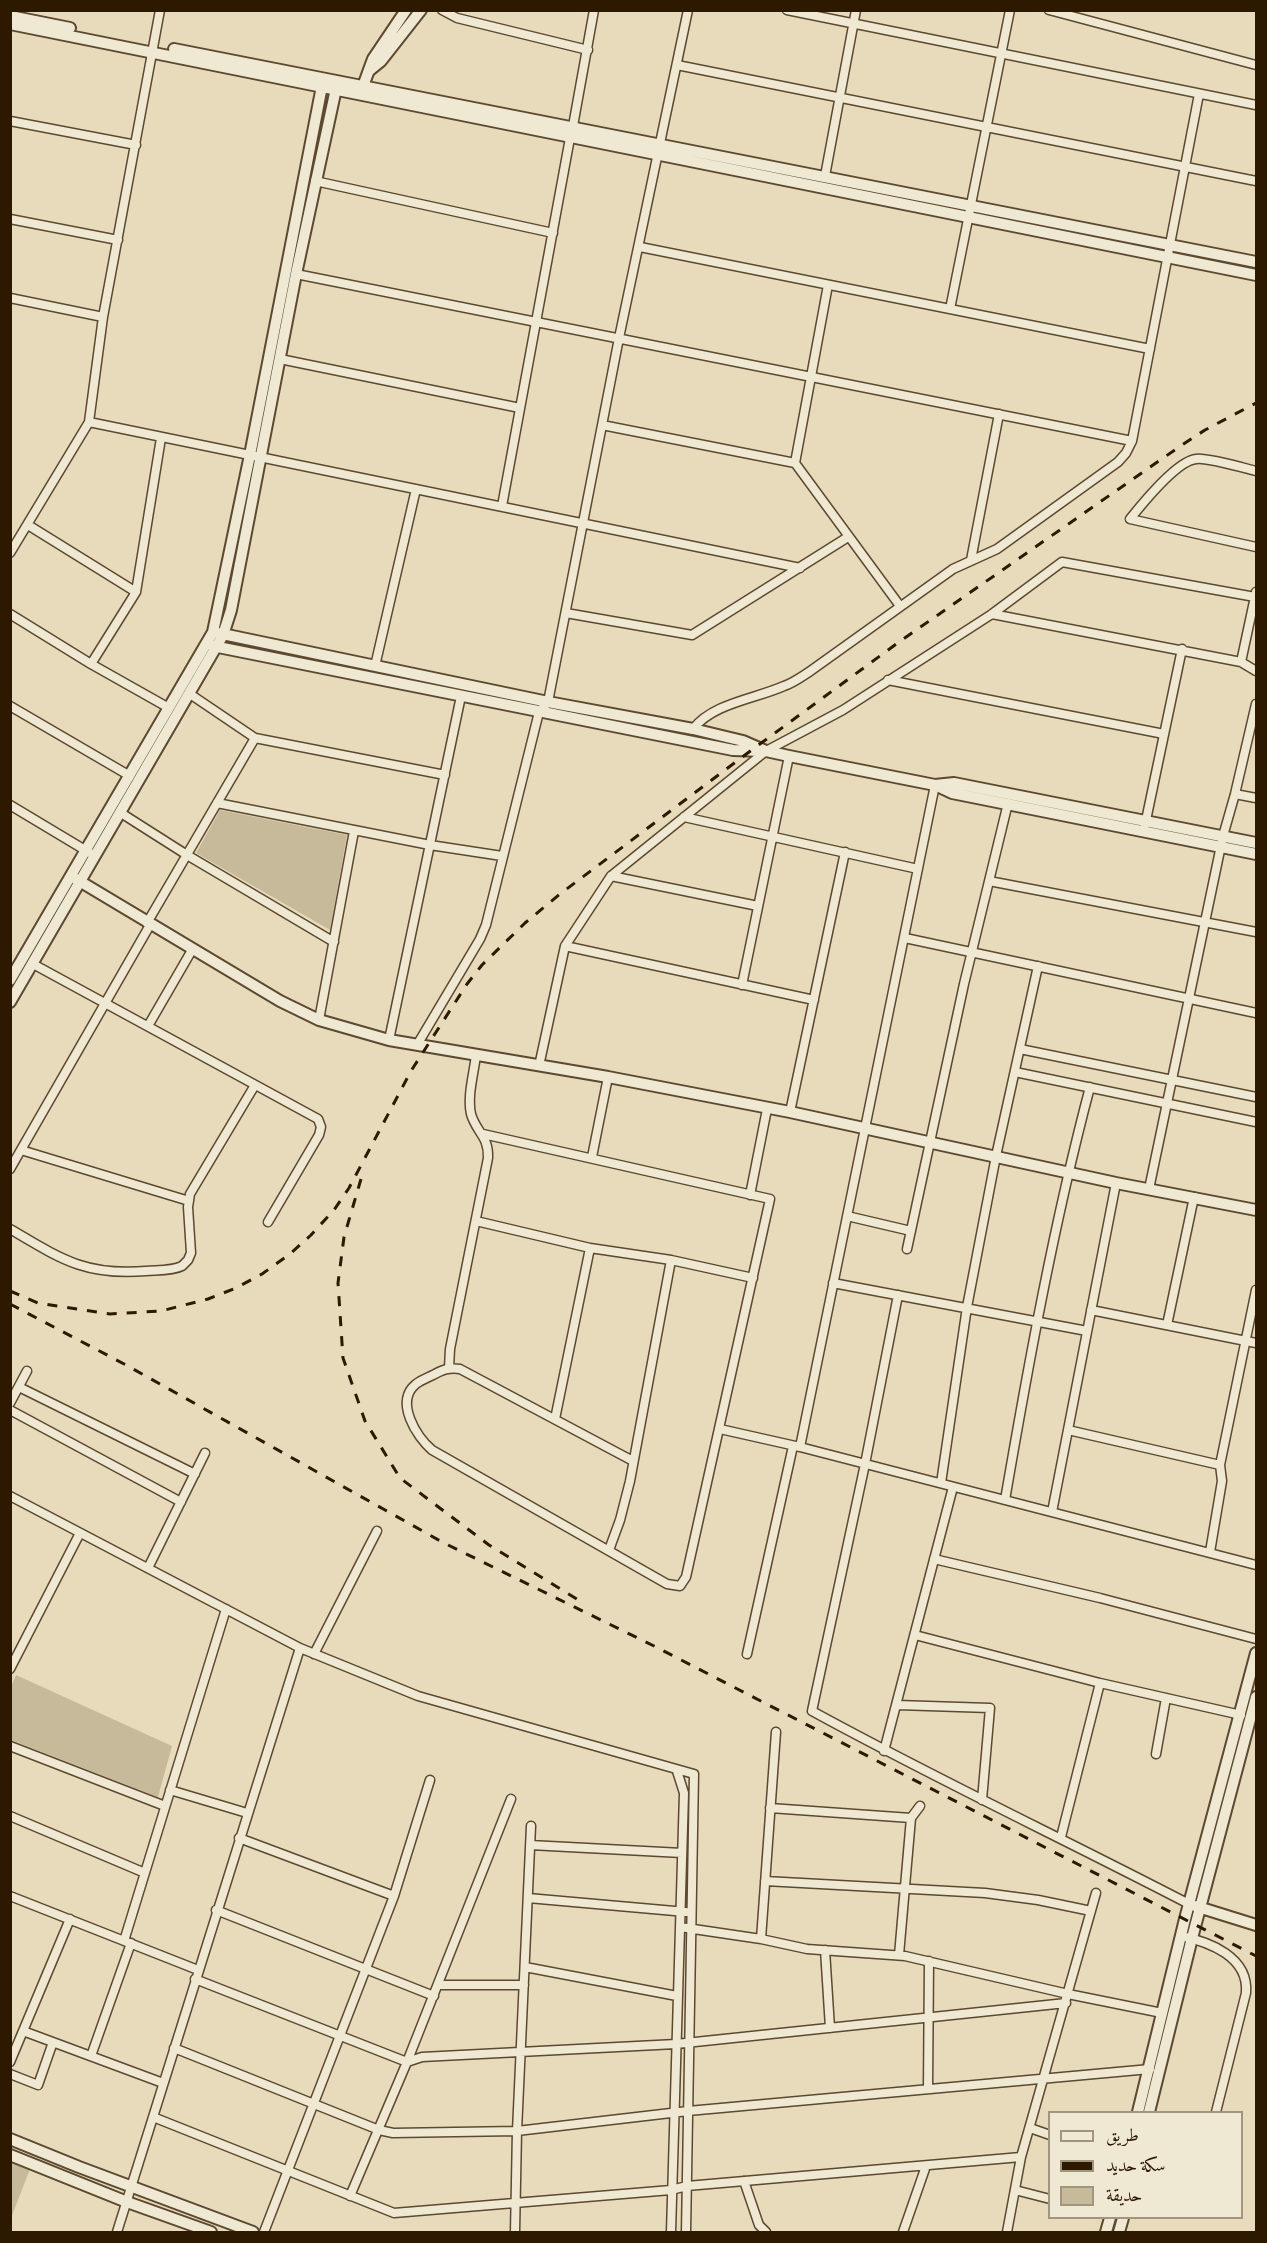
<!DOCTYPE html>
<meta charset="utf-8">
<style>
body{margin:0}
#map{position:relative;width:1267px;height:2243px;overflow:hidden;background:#e7dbbb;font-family:"Libre Bodoni",Amiri,serif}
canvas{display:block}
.frame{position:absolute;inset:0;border:12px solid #2d1800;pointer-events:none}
.legend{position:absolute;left:1048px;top:2111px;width:195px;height:108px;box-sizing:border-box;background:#efe8d3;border:2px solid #a1957f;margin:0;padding:8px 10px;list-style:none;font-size:18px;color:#2d1800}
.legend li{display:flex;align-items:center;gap:12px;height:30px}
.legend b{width:30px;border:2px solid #a1957f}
</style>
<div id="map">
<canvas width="1267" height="2243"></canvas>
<div class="frame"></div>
<ul class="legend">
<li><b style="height:8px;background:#efe8d3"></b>طريق</li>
<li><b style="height:8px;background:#2d1800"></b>سكة حديد</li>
<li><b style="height:16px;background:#c7ba9b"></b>حديقة</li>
</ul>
</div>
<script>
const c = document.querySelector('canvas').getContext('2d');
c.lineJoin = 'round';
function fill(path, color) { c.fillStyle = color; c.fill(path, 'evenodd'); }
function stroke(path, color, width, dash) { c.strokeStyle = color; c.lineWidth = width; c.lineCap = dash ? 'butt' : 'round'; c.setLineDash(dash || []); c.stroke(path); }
fill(new Path2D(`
 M220,810L347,835L330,930L196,853Z
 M16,1675L172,1746L158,1797L11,1740V1687Z
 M11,2162L30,2169L11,2218Z`), '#c7ba9b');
const minor = new Path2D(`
 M442,10L457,18L588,50
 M787,10L1256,105
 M1049,10L1256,65
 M677,65L1256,181
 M10,121L136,145
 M573,126L594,10
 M825,176L856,10
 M315,181L553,233
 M10,219L118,240
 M640,247L1150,349
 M296,274L1132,441
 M10,298L103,317
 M950,309L1010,10
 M280,359L520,408
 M89,422L800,568
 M602,425L795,463L900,606
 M795,463L828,285
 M1256,471C1244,468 1206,457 1196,459C1177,461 1142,504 1130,519L1256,547
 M502,506L570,138
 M28,525L136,592
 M10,553L89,422L103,317L160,10
 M971,560L999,414
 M566,613L692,635L848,537
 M10,614L91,664L169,708
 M992,614L1241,662L1256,671
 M1241,662L1256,592
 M91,664L136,592L161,438
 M375,666L416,489
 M888,680L1164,734
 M190,694L255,738L445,775
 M10,706L130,776
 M693,729C713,703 755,699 784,686C793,683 801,677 809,672L953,569L997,549L1118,462L1126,453L1132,441L1199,94
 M1235,794L1256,798
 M217,803L430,845L502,856
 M10,805L90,853
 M121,813L187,855L334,942
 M684,817L918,869
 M1145,825L1182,649
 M611,876L758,906
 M989,881L1256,932
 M147,923L255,738
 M905,938L1256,1013
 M565,946L814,1000
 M33,964L318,1119L321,1127L319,1135L268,1222
 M742,985L789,756
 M319,1020L354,831
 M148,1026L192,950
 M389,1040L461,696
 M417,1045L480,939L486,925L539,712L548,702L619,338L688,10
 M1020,1049L1256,1097
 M539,1066L565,946L611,876L766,751L843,710L992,614L1062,562L1255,597
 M1015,1072L1256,1122
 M790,1112L845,852
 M483,1134L770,1199L686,1577L680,1586L667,1584L432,1450C417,1437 394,1402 416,1384C421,1380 427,1378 433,1375C442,1370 449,1367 460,1369L633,1461
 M21,1150L189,1201
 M592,1157L608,1077
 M10,1169L150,925
 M1149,1189L1223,836L1235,794L1256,704
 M750,1195L767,1109
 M847,1216L911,1231
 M476,1221L590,1248L671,1260L753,1278
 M10,1229C61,1259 85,1276 146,1271C157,1270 172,1271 182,1266L188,1260L191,1253L188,1207L190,1194L255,1085
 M907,1249L964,984L1008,803
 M833,1283L1087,1331
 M898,1295L865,1464L812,1711C936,1779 1064,1839 1189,1904
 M1091,1310L1256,1343
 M1167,1325L1194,1197
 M449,1368L450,1349L488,1158C489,1136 476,1132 471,1114C467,1096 474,1073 476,1055
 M19,1387L195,1474
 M10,1403L27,1371
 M10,1410L181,1502
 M555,1419L590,1248
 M720,1429L800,1447L1256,1565
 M1068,1430L1220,1465
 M800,1447L935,785
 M941,1483L967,1307L996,1156L1038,966
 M10,1496L300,1648L418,1696L694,1774L686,2232
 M1005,1500C1029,1361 1054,1223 1090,1087
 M1052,1512L1116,1183
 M609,1550L620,1520L630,1481L671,1260
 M1210,1552L1222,1481L1220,1465L1256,1290
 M934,1559L1100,1598L1256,1639
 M148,1568L205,1453
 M915,1635L1100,1683L1241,1715
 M314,1654L377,1531
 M747,1654L793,1446
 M10,1669L80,1533
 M897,1705L990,1708L982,1800
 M10,1746L165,1806
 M884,1751L953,1487
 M1156,1754L1166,1698
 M170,1790L247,1813
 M770,1808L911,1818
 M10,1816L145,1873
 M1061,1837L1100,1683
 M239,1838L394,1896
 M530,1845L682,1853
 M765,1881L985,1893L1038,1900L1091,1911
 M10,1896L198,1970
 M528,1898L686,1912
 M216,1910L434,1996
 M680,1927L761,1939L807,1949L905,1956L1068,1994L1162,2013
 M1181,1936C1210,1942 1249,1957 1246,1993L1216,2112
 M761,1939L776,1732
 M124,1941L226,1609
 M825,1950L830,2028
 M899,1955L911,1818L920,1806
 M525,1967L677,1996
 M195,1979L407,2062L422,2057L676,2044L1066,2003
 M438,1985H524
 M23,2031L163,2083
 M174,2048L379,2130L393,2133L517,2131L688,2111L1150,2069
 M91,2056L131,1943
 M10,2062L70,1919
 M10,2074L38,2085L53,2042
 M928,2089L929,1961
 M153,2117L394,2213L671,2190L687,2186L1021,2157
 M1030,2128L1050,2135
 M744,2181L759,2225L766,2232
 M1015,2190L1050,2199
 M350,2196L407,2062L511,1799
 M117,2232L300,1648
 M264,2232L394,1896L430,1780
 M515,2232L517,2131L531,1826
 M671,2232L684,1793L677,1771
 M903,2232L926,2166
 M1007,2232L1021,2157L1096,1893`);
const tertiary = new Path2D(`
 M10,16L70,28
 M10,24L1256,275
 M174,49L1256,262
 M370,70L381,61L421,10
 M362,89L373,59L406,10
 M213,632L548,702L693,729L743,741L766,751L789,756L935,785L954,783L1256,843
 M213,646L733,750L763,751
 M935,785L952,793L1256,854
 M71,876L280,1001L319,1020L389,1040L608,1077L790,1112L1116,1183L1256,1210
 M10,980L213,632L250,455L323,81
 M10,1002L223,635L231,610L296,274L337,84
 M1195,1906L1256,1925
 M1138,2112L1185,1919L1256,1653
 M1149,2112L1192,1938L1256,1697
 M10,2139L79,2167L253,2232
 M10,2155L127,2202L211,2232
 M1106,2232L1110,2218
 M1119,2232L1123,2218`);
stroke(minor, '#5c492f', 11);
stroke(tertiary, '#5c492f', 14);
stroke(minor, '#efe8d3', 8);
stroke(tertiary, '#efe8d3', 10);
stroke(new Path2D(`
 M361,1179L344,1237L338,1283L343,1358L365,1421L400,1478L489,1545L580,1601
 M10,1291L38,1303L110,1314L161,1311L208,1299L236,1288L262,1274L290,1254L311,1235L334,1210L349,1188L411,1071L467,984L482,965L525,923L560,894L749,752L899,642L1179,447L1205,430L1256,403
 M10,1304L126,1365L444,1543L654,1646L1256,1956`), '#2d1800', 3, [10, 10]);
</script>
